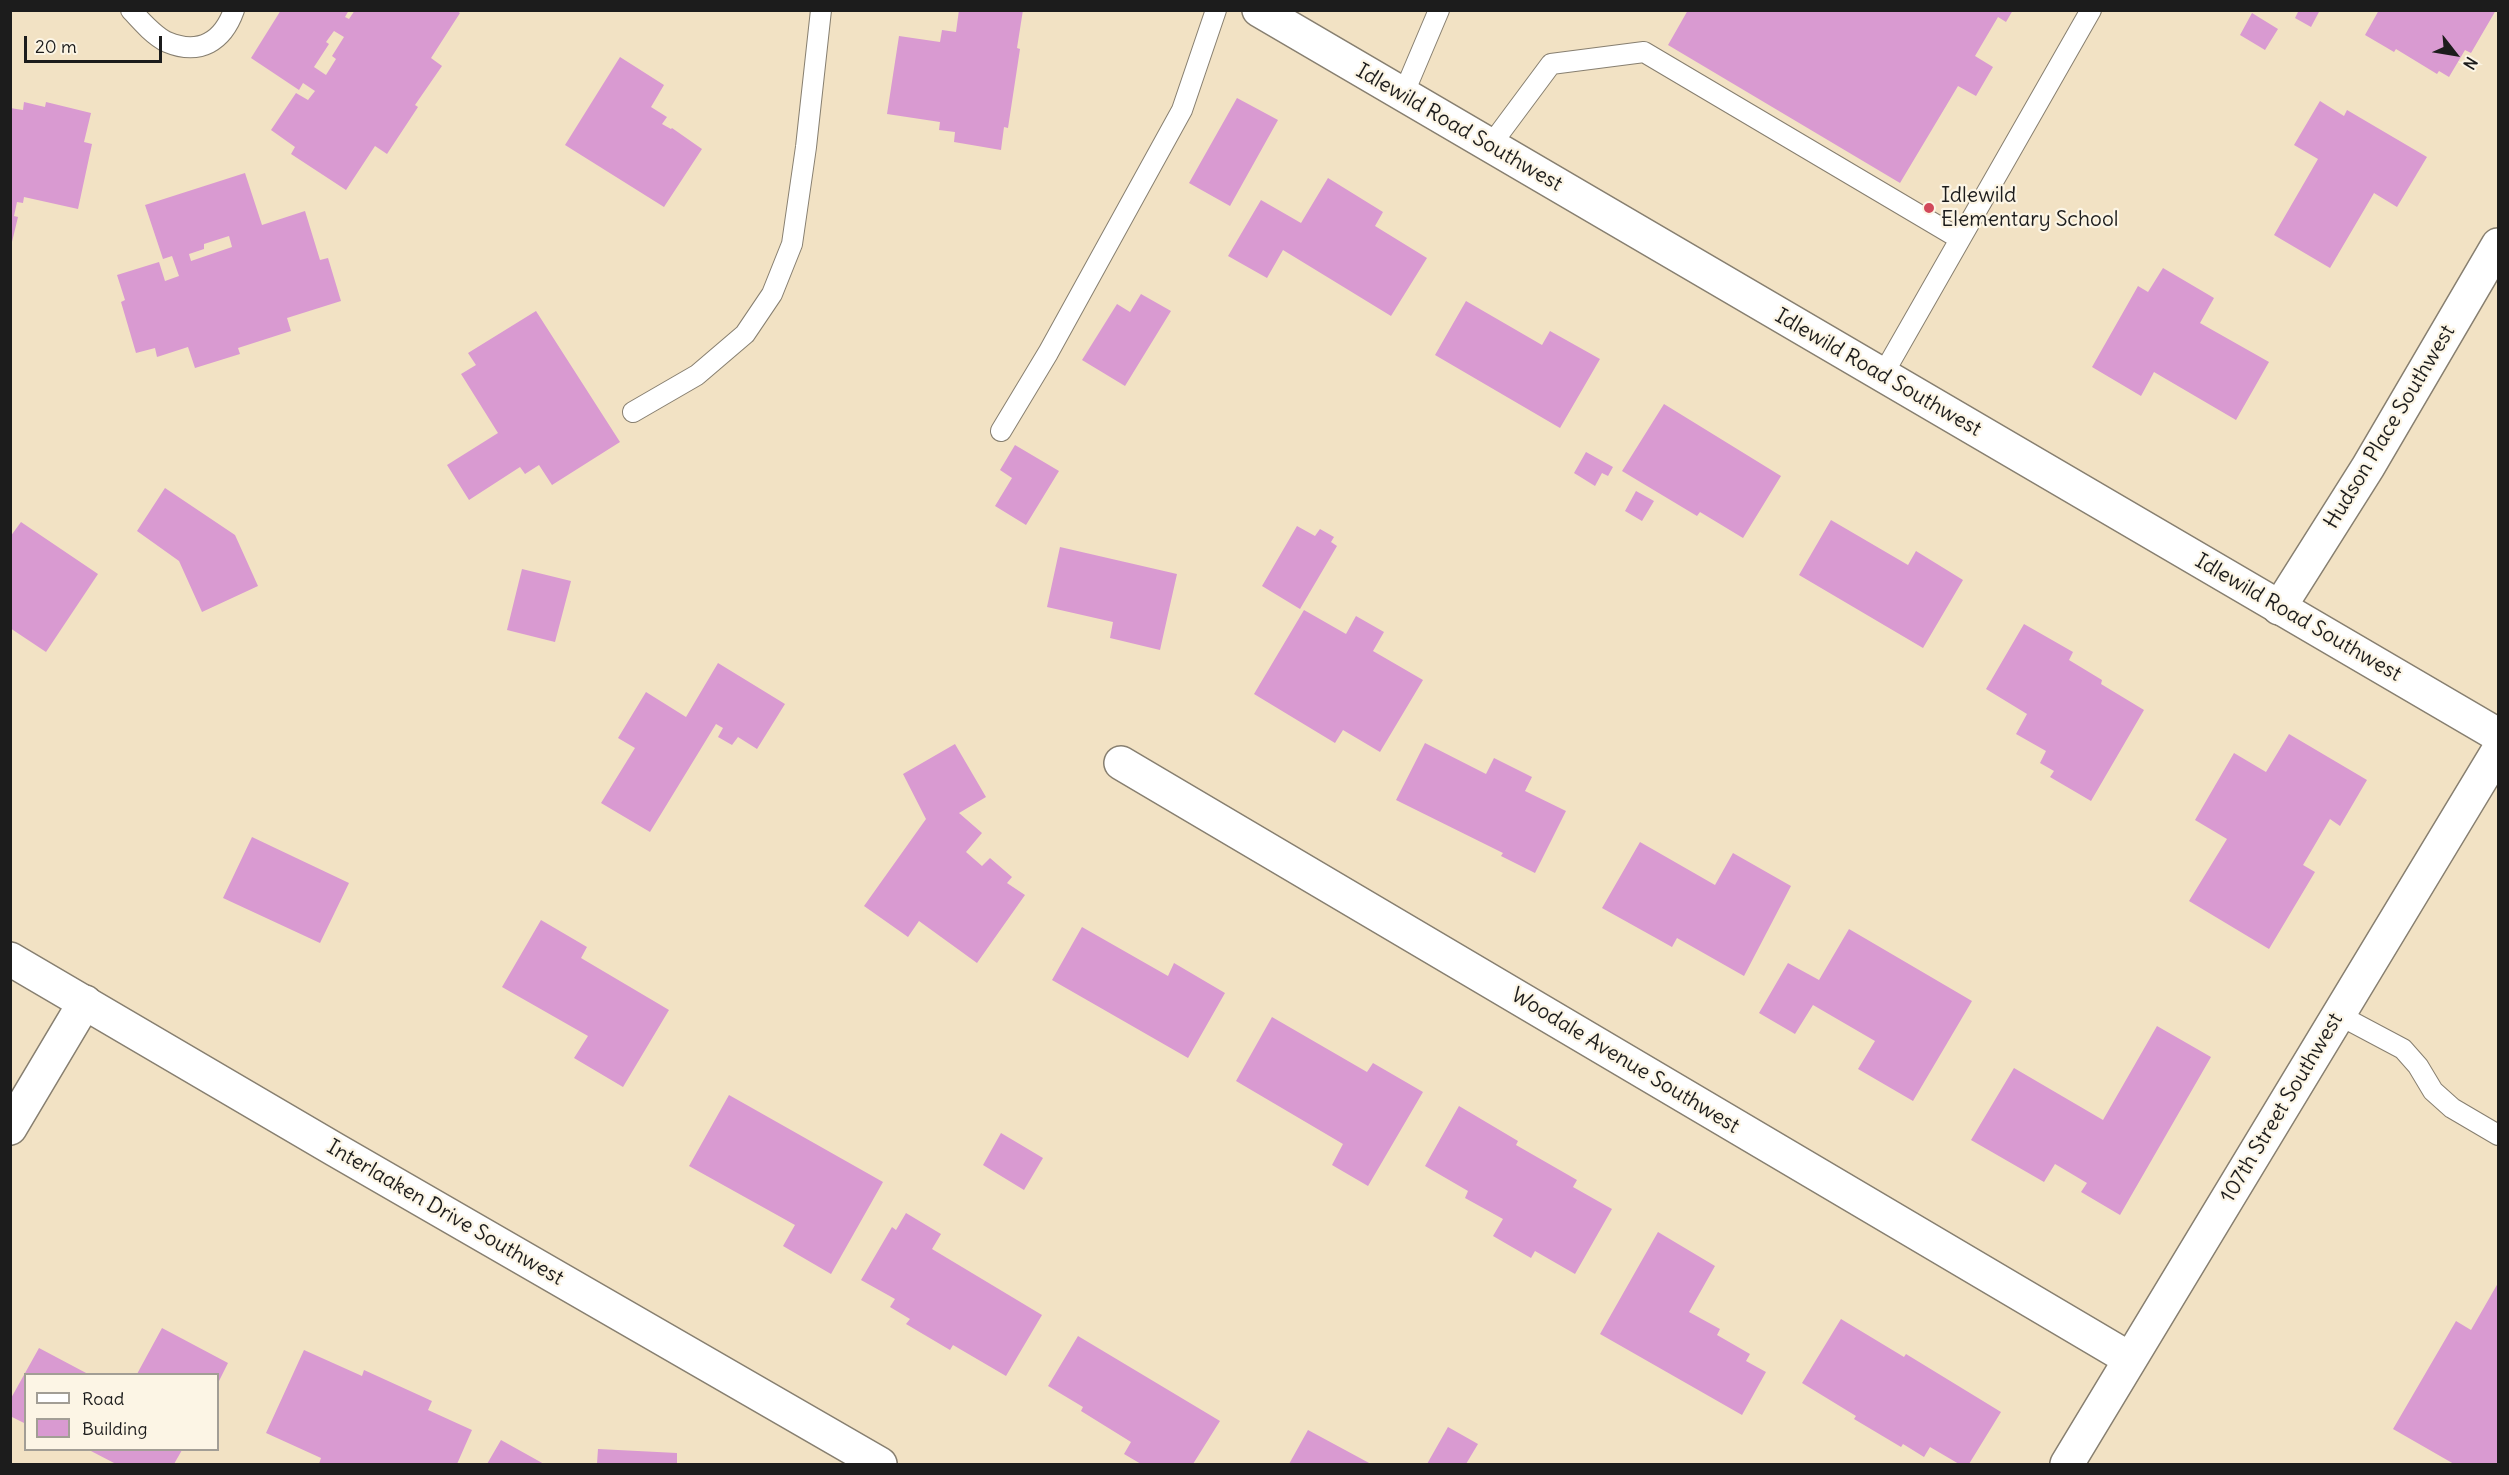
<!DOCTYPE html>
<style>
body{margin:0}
#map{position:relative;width:2509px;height:1475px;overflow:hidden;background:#f2e2c4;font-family:Delius,sans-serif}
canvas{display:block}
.frame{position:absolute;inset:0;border:12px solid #1c1c1c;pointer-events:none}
.legend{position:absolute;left:24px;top:1373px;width:195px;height:78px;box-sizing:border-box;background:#fcf5e5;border:2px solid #a29e95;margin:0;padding:8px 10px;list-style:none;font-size:18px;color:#1c1c1c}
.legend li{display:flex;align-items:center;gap:12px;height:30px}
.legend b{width:30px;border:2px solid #a29e95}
.north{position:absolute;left:2425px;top:24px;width:60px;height:60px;-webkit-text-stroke:4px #fcf5e5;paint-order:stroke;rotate:121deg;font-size:16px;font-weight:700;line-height:24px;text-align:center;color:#1c1c1c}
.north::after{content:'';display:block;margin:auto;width:21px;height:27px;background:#1c1c1c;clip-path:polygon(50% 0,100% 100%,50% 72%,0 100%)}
.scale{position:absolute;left:24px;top:36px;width:138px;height:27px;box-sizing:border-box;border:3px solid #1c1c1c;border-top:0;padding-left:8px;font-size:18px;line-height:21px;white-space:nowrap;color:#1c1c1c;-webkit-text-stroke:4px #fcf5e5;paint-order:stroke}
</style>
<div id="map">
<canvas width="2509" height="1475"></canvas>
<div class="frame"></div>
<ul class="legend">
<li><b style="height:8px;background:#fff"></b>Road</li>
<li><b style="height:16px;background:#d99ad1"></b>Building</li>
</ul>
<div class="north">N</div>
<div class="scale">20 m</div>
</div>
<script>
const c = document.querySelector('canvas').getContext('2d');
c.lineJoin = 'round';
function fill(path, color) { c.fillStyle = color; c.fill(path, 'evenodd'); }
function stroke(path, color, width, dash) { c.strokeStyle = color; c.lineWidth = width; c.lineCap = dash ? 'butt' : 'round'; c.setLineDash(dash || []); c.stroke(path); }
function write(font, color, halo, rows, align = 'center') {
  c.font = font + ' Delius,sans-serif'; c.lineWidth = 4.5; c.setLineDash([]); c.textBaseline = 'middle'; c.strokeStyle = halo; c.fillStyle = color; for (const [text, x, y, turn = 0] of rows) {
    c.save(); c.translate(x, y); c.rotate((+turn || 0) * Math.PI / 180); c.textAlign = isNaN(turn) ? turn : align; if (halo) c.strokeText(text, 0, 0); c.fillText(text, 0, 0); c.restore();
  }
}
fill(new Path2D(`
 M281,10H349L345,17L349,19L355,10H456L460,13L431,58L442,66L415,105L418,107L387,154L375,146L346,190L291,154L295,147L271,130L296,93L308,100L315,91L303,83L299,90L251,58ZM334,31L344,37L332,56L336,59L326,75L314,67L329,44L326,42Z
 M959,10H1023L1017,48L1020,49L1008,128L1004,127L1001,150L954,142L955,132L939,130L940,122L887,114L899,36L940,42L942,30L956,32Z
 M1688,10H2013L2006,22L1998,17L1975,56L1993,67L1976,96L1958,86L1900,183L1668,45Z
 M2299,10H2320L2311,27L2295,18Z
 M2379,10H2496L2471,53L2465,50L2449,77L2439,71L2437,74L2396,49L2394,52L2365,35Z
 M2252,13L2278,29L2265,50L2240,35Z
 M620,57L664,85L651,107L667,117L662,124L671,129L672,128L702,149L664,207L565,145Z
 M1237,98L1278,120L1230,206L1189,183Z
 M2320,101L2344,116L2347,110L2427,157L2397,207L2374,193L2330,268L2274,235L2318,159L2294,145Z
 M24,102L45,107L46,102L91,113L84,142L92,144L78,209L24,197L23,203L17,202L14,216L18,217L11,246L10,108L23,110Z
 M245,173L262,225L305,211L320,260L328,258L341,301L287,318L291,331L238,348L240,354L195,368L188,347L157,357L155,348L136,353L121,302L125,300L117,275L159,262L165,281L179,276L172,256L163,259L145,205ZM229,236L232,247L191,261L189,254L204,249V244Z
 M1328,178L1383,212L1375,226L1427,258L1391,316L1283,250L1267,278L1228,256L1261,200L1301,223Z
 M2163,268L2214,298L2200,323L2269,362L2236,420L2154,372L2141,396L2092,367L2138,286L2148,292Z
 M1141,294L1171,311L1125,386L1082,360L1117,304L1130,312Z
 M1466,301L1542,345L1550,331L1600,359L1560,428L1435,355Z
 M536,311L620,442L552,485L539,465L525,474L520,467L469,500L447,465L498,433L461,374L476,365L468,353Z
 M1664,404L1781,476L1743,538L1700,512L1697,516L1622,471Z
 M1015,445L1059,471L1026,525L995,506L1012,478L1000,470Z
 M1586,452L1613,467L1608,476L1602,473L1595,486L1574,473Z
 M165,488L235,535L258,586L202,612L179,561L137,531Z
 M1636,491L1654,501L1642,521L1625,511Z
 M1831,520L1908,565L1916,551L1963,580L1923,648L1799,575Z
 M21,522L98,574L46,652L10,628V537Z
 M1297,526L1315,536L1320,529L1334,537L1331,542L1337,546L1300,609L1262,586Z
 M1060,547L1177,574L1160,650L1110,638L1113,622L1047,607Z
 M522,569L571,581L555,642L507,630Z
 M1304,610L1346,634L1356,616L1384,632L1373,651L1423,680L1380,752L1343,730L1335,743L1254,694Z
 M2024,624L2073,652L2069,660L2102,680L2101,684L2144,710L2091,801L2050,777L2054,771L2040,763L2046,751L2016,734L2027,714L1986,689Z
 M718,663L785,704L757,749L738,737L732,745L718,737L723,728L716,724L650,832L601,803L635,748L618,738L646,692L686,717Z
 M2289,734L2367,780L2340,826L2330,819L2303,865L2315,872L2269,949L2189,901L2227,839L2195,820L2234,753L2266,772Z
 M1425,743L1486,774L1494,758L1532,777L1525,791L1566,811L1535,873L1501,856L1503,853L1396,800Z
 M955,744L986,797L959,813L982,833L966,852L982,866L990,858L1012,877L1007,883L1025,895L977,963L919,921L908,937L864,906L926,819L903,774Z
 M252,837L349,883L320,943L223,898Z
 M1640,842L1715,885L1733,853L1791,886L1744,976L1677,938L1672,947L1602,908Z
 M541,920L587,947L581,958L669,1010L623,1087L574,1058L588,1036L502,987Z
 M1082,927L1168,976L1174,963L1225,993L1188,1058L1052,980Z
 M1849,929L1972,1001L1913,1101L1858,1069L1875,1041L1813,1005L1795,1034L1759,1013L1788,963L1819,980Z
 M1272,1017L1367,1072L1373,1063L1423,1092L1368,1186L1332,1165L1343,1144L1236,1081Z
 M2157,1026L2211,1057L2120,1215L2081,1192L2087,1183L2055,1164L2044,1182L1971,1140L2014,1068L2103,1120Z
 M729,1095L883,1182L831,1274L783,1246L795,1225L689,1166Z
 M1459,1106L1518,1141L1516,1145L1577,1180L1573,1187L1612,1209L1575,1274L1535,1251L1531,1258L1493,1236L1503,1219L1465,1198L1468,1191L1425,1166Z
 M1001,1133L1043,1158L1024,1190L983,1165Z
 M906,1213L941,1234L932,1249L1042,1315L1006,1376L953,1345L950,1350L906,1324L910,1319L890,1307L895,1299L861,1280L892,1227L896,1230Z
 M1658,1232L1715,1266L1689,1312L1720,1329L1717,1335L1750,1354L1746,1361L1766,1372L1742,1415L1600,1334Z
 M2498,1283V1464H2454L2393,1429L2456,1321L2471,1330Z
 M1841,1319L1904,1357L1906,1354L2001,1412L1969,1464H1959L1930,1447L1924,1457L1903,1444L1901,1447L1854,1419L1856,1416L1802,1383Z
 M162,1328L228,1363L218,1383V1374H137Z
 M1078,1336L1220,1421L1193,1464H1141L1124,1454L1131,1442L1081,1411L1083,1407L1048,1386Z
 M39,1348L88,1374H26V1424L10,1416V1400Z
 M304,1350L362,1376L364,1370L432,1401L428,1410L472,1430L457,1464H319L321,1458L266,1433Z
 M1448,1427L1478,1444L1466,1464H1427Z
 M1308,1430L1371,1464H1289Z
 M501,1440L544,1464H487Z
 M598,1449L677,1453V1464H597Z
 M89,1450H182L174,1464H116Z`), '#d99ad1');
const service = new Path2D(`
 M131,10C141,21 154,36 167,42C200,56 223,41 234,10
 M1403,95L1439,10
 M1490,146L1551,64L1644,52L1960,239
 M1882,376L2091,10
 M633,412L697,375L745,334L772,294L792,244L806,147L821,10
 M1001,431L1048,353L1182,110L1216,10
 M2339,1015L2403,1049L2418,1066L2433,1091L2452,1108L2498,1135`);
const minor = new Path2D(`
 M2279,608L2368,467L2498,245
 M1121,763L2130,1359
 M10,1128L85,1002
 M2067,1464L2498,751`);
const tertiary = new Path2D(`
 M1259,10L2498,735
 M10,959L334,1149L880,1464`);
stroke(service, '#877f70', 22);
stroke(minor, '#877f70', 36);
stroke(tertiary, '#877f70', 36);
stroke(service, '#fff', 20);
stroke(minor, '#fff', 33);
stroke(tertiary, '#fff', 33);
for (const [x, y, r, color] of [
 [1929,208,6,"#d1495b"]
]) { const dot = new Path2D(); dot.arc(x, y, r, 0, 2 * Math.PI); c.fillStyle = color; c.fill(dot); stroke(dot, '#fcf5e5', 2); }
write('21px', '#1c1c1c', '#fcf5e5', [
 ["Idlewild Road Southwest",1459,128,30],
 ["Idlewild Road Southwest",1878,373,30],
 ["Hudson Place Southwest",2390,427,-59],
 ["Idlewild Road Southwest",2298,618,30],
 ["Woodale Avenue Southwest",1625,1061,31],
 ["107th Street Southwest",2282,1108,-59],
 ["Interlaaken Drive Southwest",445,1213,30]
]);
write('21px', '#1c1c1c', '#fcf5e5', [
 ["Idlewild",1941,196],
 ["Elementary School",1941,220]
], 'left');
</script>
